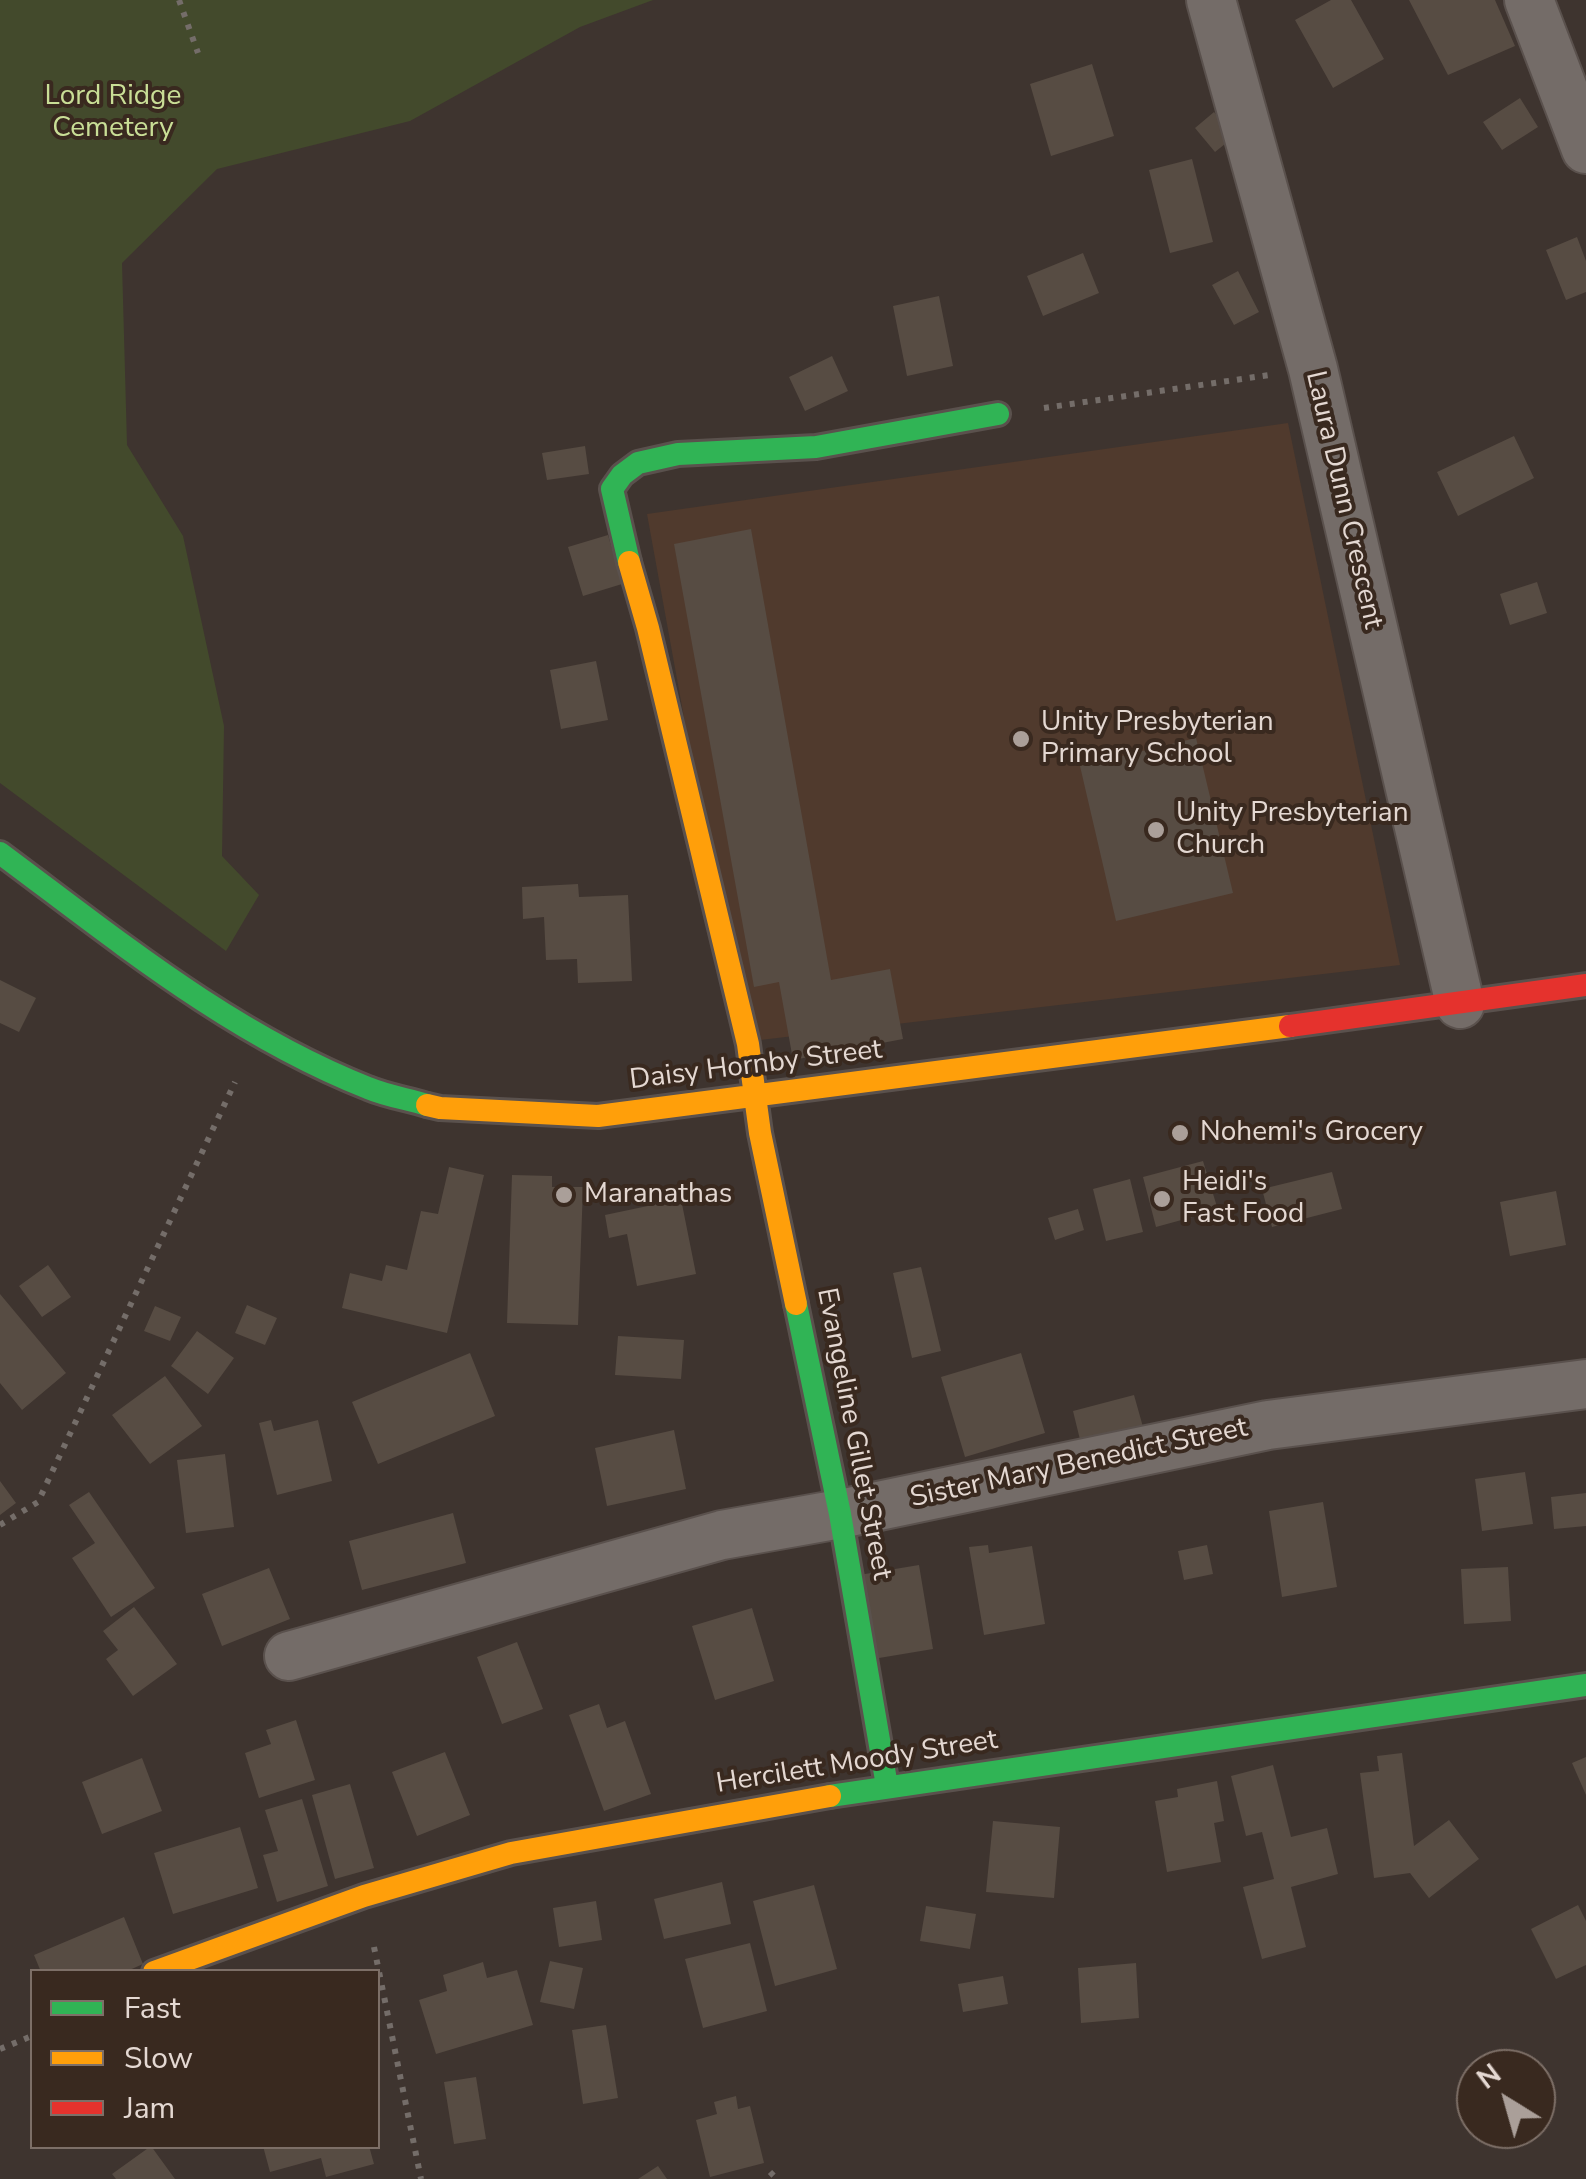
<!DOCTYPE html>
<style>
body{margin:0}
#map{position:relative;width:1586px;height:2179px;overflow:hidden;background:#3e342f;font-family:"Nunito Sans",sans-serif}
canvas{display:block}
.legend{position:absolute;left:30px;top:1969px;width:350px;height:180px;box-sizing:border-box;background:#39291f;border:2px solid #7d6f67;margin:0;padding:12px 18px;list-style:none;font-size:30px;color:#e4d8d2}
.legend li{display:flex;align-items:center;gap:20px;height:50px}
.legend b{width:50px;border:2px solid #7d6f67}
.north{position:absolute;left:1456px;top:2049px;width:100px;height:100px;box-sizing:border-box;background:#39291f;border:2px solid #7d6f67;border-radius:50%;rotate:323deg;font-size:28px;font-weight:700;line-height:40px;text-align:center;color:#e4d8d2}
.north::after{content:'';display:block;margin:auto;width:35px;height:45px;background:#aa9f99;clip-path:polygon(50% 0,100% 100%,50% 72%,0 100%)}
</style>
<div id="map">
<canvas width="1586" height="2179"></canvas>
<ul class="legend">
<li><b style="height:12px;background:#30b455"></b>Fast</li>
<li><b style="height:12px;background:#ff9f0a"></b>Slow</li>
<li><b style="height:12px;background:#e5322d"></b>Jam</li>
</ul>
<div class="north">N</div>
</div>
<script>
const c = document.querySelector('canvas').getContext('2d');
c.lineJoin = 'round';
function fill(path, color) { c.fillStyle = color; c.fill(path, 'evenodd'); }
function stroke(path, color, width, dash) { c.strokeStyle = color; c.lineWidth = width; c.lineCap = dash ? 'butt' : 'round'; c.setLineDash(dash || []); c.stroke(path); }
function write(font, color, halo, rows, align = 'center') {
  c.font = font + ' "Nunito Sans",sans-serif'; c.lineWidth = 8; c.setLineDash([]); c.textBaseline = 'middle'; c.strokeStyle = halo; c.fillStyle = color; for (const [text, x, y, turn = 0] of rows) {
    c.save(); c.translate(x, y); c.rotate((+turn || 0) * Math.PI / 180); c.textAlign = isNaN(turn) ? turn : align; if (halo) c.strokeText(text, 0, 0); c.fillText(text, 0, 0); c.restore();
  }
}
fill(new Path2D(`
 M1288,423L1400,965L743,1042L647,514Z`), '#503a2d');
fill(new Path2D(`
 M0,0H653L580,27L410,121L217,169L122,263L127,445L183,536L224,726L222,856L259,895L226,951L0,783Z`), '#434a2c');
fill(new Path2D(`
 M1331,0H1351L1384,59L1333,88L1295,20Z
 M1409,0H1495L1515,46L1448,75Z
 M1092,64L1114,136L1051,156L1030,84Z
 M1520,98L1538,127L1502,150L1483,122Z
 M1214,112L1235,136L1215,152L1195,128Z
 M1192,159L1213,242L1170,253L1149,170Z
 M1577,237L1586,261V292L1566,300L1546,250Z
 M1083,253L1099,293L1043,316L1027,276Z
 M1238,271L1259,312L1234,325L1212,285Z
 M939,296L953,366L907,376L893,306Z
 M832,356L848,391L805,411L789,377Z
 M1514,436L1534,478L1458,516L1437,472Z
 M585,446L589,474L547,480L542,453Z
 M751,529L831,980L890,969L903,1039L793,1060L779,982L754,987L674,544Z
 M608,535L622,584L583,596L568,547Z
 M1537,582L1547,613L1510,625L1500,594Z
 M596,661L608,720L561,729L550,670Z
 M1196,738L1233,893L1116,921L1080,766Z
 M578,884L579,897L628,895L632,981L578,983L577,959L546,960L544,917L523,919L522,887Z
 M0,980L36,998L19,1032L0,1023Z
 M1203,1161L1218,1210L1156,1227L1143,1177Z
 M449,1167L484,1175L447,1333L342,1308L350,1273L382,1281L386,1265L407,1270L421,1211L438,1214Z
 M1332,1172L1342,1209L1272,1227L1262,1189Z
 M512,1175L552,1176V1187H583L578,1325L507,1323Z
 M1130,1179L1143,1232L1106,1241L1093,1189Z
 M1556,1191L1566,1245L1510,1256L1500,1202Z
 M681,1199L696,1274L637,1286L627,1234L609,1238L605,1215Z
 M1078,1209L1084,1230L1055,1240L1048,1218Z
 M48,1265L71,1297L42,1317L19,1286Z
 M921,1267L941,1351L912,1358L893,1273Z
 M0,1294L66,1373L22,1410L0,1383Z
 M247,1305L277,1318L265,1345L235,1333Z
 M155,1306L181,1317L170,1341L144,1331Z
 M197,1331L234,1358L208,1394L171,1366Z
 M618,1336L684,1340L681,1379L615,1375Z
 M470,1353L495,1416L378,1464L352,1402Z
 M1021,1353L1045,1433L965,1457L941,1377Z
 M165,1376L202,1426L150,1464L112,1415Z
 M1134,1395L1145,1434L1083,1452L1073,1411Z
 M271,1420L274,1431L318,1420L332,1481L277,1495L259,1423Z
 M674,1430L686,1489L607,1506L595,1448Z
 M225,1454L234,1527L186,1533L177,1460Z
 M1525,1472L1533,1524L1482,1531L1475,1479Z
 M0,1481L16,1503L0,1515Z
 M89,1492L155,1588L111,1617L72,1558L95,1543L69,1505Z
 M1586,1493V1526L1554,1529L1551,1497Z
 M1323,1502L1337,1587L1282,1597L1269,1511Z
 M453,1513L466,1563L362,1590L349,1541Z
 M988,1545L989,1553L1032,1546L1045,1624L984,1635L969,1547Z
 M1207,1545L1213,1574L1184,1580L1178,1551Z
 M919,1565L933,1649L867,1660L853,1576Z
 M1508,1567L1511,1621L1464,1624L1461,1569Z
 M269,1568L290,1619L222,1646L202,1594Z
 M134,1607L177,1664L133,1696L106,1659L118,1650L103,1631Z
 M752,1608L774,1681L715,1700L692,1626Z
 M517,1642L543,1709L502,1724L477,1657Z
 M599,1704L607,1728L625,1721L651,1794L604,1811L569,1715Z
 M296,1720L315,1780L259,1798L245,1753L271,1744L266,1730Z
 M445,1752L470,1815L417,1836L392,1772Z
 M1402,1753L1414,1846L1449,1820L1479,1859L1429,1898L1410,1873L1374,1878L1360,1773L1379,1771L1377,1756Z
 M1586,1757V1795L1572,1763Z
 M142,1758L162,1811L102,1834L82,1782Z
 M1273,1765L1291,1837L1327,1828L1338,1874L1291,1887L1306,1947L1262,1959L1243,1887L1274,1879L1262,1832L1246,1836L1231,1776Z
 M1217,1781L1224,1821L1214,1823L1221,1862L1167,1872L1155,1801L1178,1797L1177,1789Z
 M350,1784L374,1868L335,1879L312,1795Z
 M302,1799L328,1886L277,1902L263,1855L278,1851L265,1810Z
 M993,1821L1060,1827L1054,1898L986,1892Z
 M240,1827L258,1888L173,1914L154,1853Z
 M722,1882L731,1924L664,1939L654,1899Z
 M814,1885L837,1969L775,1986L753,1901Z
 M596,1901L602,1940L559,1947L553,1908Z
 M1578,1905L1586,1921V1965L1556,1979L1531,1929Z
 M926,1906L976,1914L970,1949L920,1941Z
 M124,1917L143,1964L125,1972H41L34,1955Z
 M750,1943L767,2011L703,2028L685,1959Z
 M550,1961L583,1968L574,2009L540,2002Z
 M483,1962L487,1978L517,1970L533,2025L436,2054L419,2000L447,1991L443,1975Z
 M1136,1963L1139,2018L1081,2023L1078,1968Z
 M1003,1976L1008,2004L963,2012L958,1984Z
 M606,2025L618,2098L583,2104L572,2030Z
 M476,2077L486,2139L454,2144L444,2082Z
 M736,2096L738,2109L750,2106L764,2163L710,2177L696,2120L717,2114L714,2102Z
 M151,2146L175,2179H116L112,2174Z
 M263,2146H369L374,2164L326,2177L321,2158L270,2172Z
 M658,2166L667,2179H638Z`), '#574c43');
const street = new Path2D(`
 M1211,0L1313,369L1460,1004
 M1529,0L1586,149
 M289,1656L722,1535L840,1514L1268,1425L1586,1384`);
const fast = new Path2D(`
 M629,562L612,489L622,475L638,463L678,454L816,447L998,414
 M0,853C117,940 231,1034 368,1088C387,1096 408,1099 427,1105
 M796,1304L840,1514L887,1786
 M830,1796L1586,1685`);
const slow = new Path2D(`
 M629,562L648,628L748,1044L760,1133L796,1304
 M427,1105L440,1108L598,1116L1290,1026
 M154,1972L364,1896L511,1853L830,1796`);
const jam = new Path2D(`
 M1290,1026L1586,985`);
stroke(street, '#5a514d', 52);
stroke(fast, '#5a514d', 28);
stroke(slow, '#5a514d', 28);
stroke(jam, '#5a514d', 28);
stroke(new Path2D(`
 M179,0L198,53
 M1044,408L1269,375
 M0,1525L38,1502L235,1082
 M374,1947L421,2179
 M0,2049L32,2036
 M770,2172L777,2179`), '#746d69', 6, [5, 8]);
stroke(street, '#746c68', 48);
stroke(fast, '#30b455', 22);
stroke(slow, '#ff9f0a', 22);
stroke(jam, '#e5322d', 22);
for (const [x, y, r, color] of [
 [1021,739,10,"#aa9f99"],
 [1156,830,10,"#aa9f99"],
 [1180,1133,10,"#aa9f99"],
 [564,1195,10,"#aa9f99"],
 [1162,1199,10,"#aa9f99"]
]) { const dot = new Path2D(); dot.arc(x, y, r, 0, 2 * Math.PI); c.fillStyle = color; c.fill(dot); stroke(dot, '#39291f', 4); }
write('28px', '#c9de96', '#39291f', [
 ["Lord Ridge",113,97],
 ["Cemetery",113,129]
]);
write('28px', '#e4d8d2', '#39291f', [
 ["Laura Dunn Crescent",1343,500,77],
 ["Daisy Hornby Street",756,1066,-7],
 ["Evangeline Gillet Street",853,1434,79],
 ["Sister Mary Benedict Street",1079,1464,-12],
 ["Hercilett Moody Street",857,1763,-9]
]);
write('28px', '#e4d8d2', '#39291f', [
 ["Unity Presbyterian",1041,723],
 ["Primary School",1041,755],
 ["Unity Presbyterian",1176,814],
 ["Church",1176,846],
 ["Nohemi's Grocery",1200,1133],
 ["Heidi's",1182,1183],
 ["Fast Food",1182,1215],
 ["Maranathas",584,1195]
], 'left');
</script>
